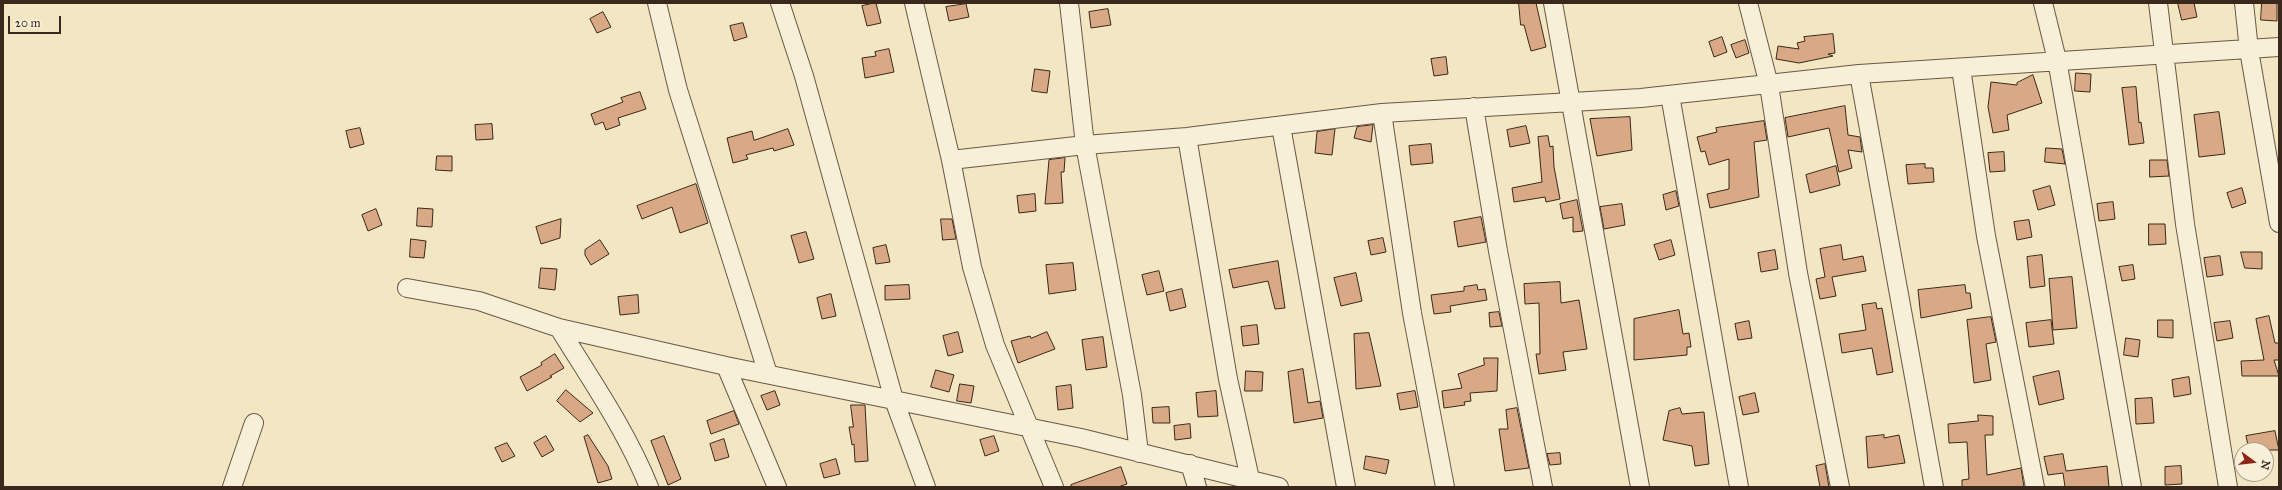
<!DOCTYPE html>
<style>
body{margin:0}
#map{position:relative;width:2282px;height:490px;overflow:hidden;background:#f3e6c3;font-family:"IM FELL Great Primer",serif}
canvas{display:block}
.frame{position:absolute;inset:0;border:4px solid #39281b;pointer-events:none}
.north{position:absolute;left:2234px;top:442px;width:40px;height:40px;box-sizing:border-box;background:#f7efd8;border:1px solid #ab9f8c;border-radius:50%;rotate:105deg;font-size:11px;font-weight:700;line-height:16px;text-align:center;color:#39281b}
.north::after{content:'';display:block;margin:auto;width:14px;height:18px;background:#8f2418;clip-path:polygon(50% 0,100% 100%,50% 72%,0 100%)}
.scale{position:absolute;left:8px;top:16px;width:53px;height:18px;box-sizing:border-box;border:2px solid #39281b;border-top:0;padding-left:5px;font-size:12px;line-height:14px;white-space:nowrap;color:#39281b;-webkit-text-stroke:3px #f7efd8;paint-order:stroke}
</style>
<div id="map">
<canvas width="2282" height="490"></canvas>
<div class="frame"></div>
<div class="north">N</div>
<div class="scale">20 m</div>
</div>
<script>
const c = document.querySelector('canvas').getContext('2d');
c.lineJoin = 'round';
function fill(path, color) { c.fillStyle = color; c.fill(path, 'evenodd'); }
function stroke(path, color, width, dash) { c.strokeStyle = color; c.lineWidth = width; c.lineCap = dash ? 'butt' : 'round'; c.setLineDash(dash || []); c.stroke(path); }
const building = new Path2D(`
 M876,3L881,23L867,26L862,6Z
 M1519,3H1536L1546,47L1531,51L1524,25H1521Z
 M2178,3H2194L2197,17L2182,20Z
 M2262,3H2277V21L2261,20Z
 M966,4L969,17L949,21L946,7Z
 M1108,9L1111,25L1091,28L1089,12Z
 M603,12L611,27L597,33L590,19Z
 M743,23L747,37L734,41L730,26Z
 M1833,34L1835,53L1828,54L1833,56L1799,63L1776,59L1778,46L1799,49L1797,43L1805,41L1804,37Z
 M1722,37L1727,52L1714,57L1709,42Z
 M1745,40L1749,53L1736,58L1731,45Z
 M889,49L894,72L865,78L862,58L876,56L875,52Z
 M1446,57L1448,74L1434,76L1431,59Z
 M1035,69L1050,71L1047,93L1032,91Z
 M2076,73L2091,74L2090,92L2075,91Z
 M2033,75L2042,103L2007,115L2009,130L1993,133L1988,107L1991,82L2017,85V83Z
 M2136,87L2139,123L2141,122L2144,143L2129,145L2122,88Z
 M640,92L646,109L618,118L620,125L606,130L603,122L595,125L591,114L623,102L621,98Z
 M1845,106L1848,135L1860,137L1862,152L1848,150L1852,168L1839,172L1829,128L1788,137L1785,118Z
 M2219,112L2225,154L2199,157L2194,115Z
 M1630,117L1632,150L1597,156L1590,119Z
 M1764,121L1767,140L1754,142L1759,197L1710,208L1707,194L1729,189V159L1709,165L1705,151L1701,152L1697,137L1717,132L1716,128Z
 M492,124L493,139L476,140L475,125Z
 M1373,125L1371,142L1354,138L1357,127Z
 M1526,126L1530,143L1510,147L1507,130Z
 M360,128L364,144L350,148L346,131Z
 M788,129L794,145L774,151L773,148L746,155L748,159L733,163L727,138L752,131L754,140Z
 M1335,129L1332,155L1315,153L1317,132Z
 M1548,136L1550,147L1553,146L1554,167L1560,199L1546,202L1545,197L1514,202L1512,188L1542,182L1538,137Z
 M1431,144L1433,163L1411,165L1409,146Z
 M2046,148L2062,149L2065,164L2045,162Z
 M2004,152L2005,171L1990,172L1988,153Z
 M437,156H452V171L436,170Z
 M1065,158L1064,172H1061L1063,203L1045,204L1049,160Z
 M2150,160H2167L2169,176L2150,177Z
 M1925,164V168H1933L1934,182L1908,184L1906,165Z
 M1836,166L1840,185L1810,193L1806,175Z
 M696,184L708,223L680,233L672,207L642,219L637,206Z
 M2050,186L2055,205L2038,210L2033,191Z
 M2242,188L2246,203L2232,208L2227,193Z
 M1676,191L1679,206L1666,210L1663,195Z
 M1035,194L1036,211L1019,213L1017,196Z
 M1577,200L1583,231L1573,232V217L1563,219L1560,204Z
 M2113,202L2115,219L2099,221L2097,204Z
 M1622,204L1625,225L1604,229L1600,207Z
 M418,208L433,209L432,227L417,226Z
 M376,209L382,225L368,231L362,215Z
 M1481,217L1486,242L1458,247L1454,222Z
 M561,219L560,238L541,244L536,227Z
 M941,219H952L956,239L943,240Z
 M2029,220L2032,237L2017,240L2014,222Z
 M2149,224H2165L2166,244L2149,245Z
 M806,232L814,259L799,263L791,236Z
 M1383,238L1386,252L1371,255L1368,241Z
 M411,239L426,241L424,258L410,257Z
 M600,240L609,254L591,265L585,255V250Z
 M1671,240L1675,255L1659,260L1654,245Z
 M886,245L890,262L876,264L873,248Z
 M1841,245L1843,260L1863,256L1866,271L1832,277L1836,296L1820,299L1816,279L1825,277L1820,249Z
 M1775,250L1778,269L1761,272L1758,253Z
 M2241,252H2262V269L2245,268Z
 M2042,255L2045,286L2030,288L2027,257Z
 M2220,256L2223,275L2207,277L2204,258Z
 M1278,261L1285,308L1275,309L1268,281L1233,288L1229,270Z
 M1073,263L1076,290L1049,294L1046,265Z
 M2133,265L2135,279L2122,281L2119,267Z
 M541,268L557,269L555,290L539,288Z
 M1159,271L1164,291L1147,295L1142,275Z
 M1356,273L1362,301L1341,306L1334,278Z
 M2072,277L2077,328L2053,330L2049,279Z
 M1560,282L1561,303L1579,300L1587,349L1563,352L1566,370L1539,374L1536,354H1540L1539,303L1525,304L1524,284Z
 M909,285L910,299L885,300V286Z
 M1477,285L1478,290L1485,289L1487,300L1450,306L1451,312L1434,314L1431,295L1464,291V287Z
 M1965,285L1966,293H1970L1972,308L1921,318L1918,290Z
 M1182,289L1186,307L1170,311L1166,293Z
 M831,294L836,316L822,319L817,298Z
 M638,295L639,313L620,315L618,297Z
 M1876,303L1877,309L1882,308L1893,372L1877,375L1872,348L1842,353L1839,334L1866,330L1862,305Z
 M1679,310L1683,334L1689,333L1691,347H1687V355L1634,360V319Z
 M1499,312L1502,326L1490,327L1489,313Z
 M2269,316L2275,343H2279V360H2274L2279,376H2242L2241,361L2264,360L2256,319Z
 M1991,317L1996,342L1986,344L1991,380L1974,383L1967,320Z
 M2051,320L2054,344L2029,347L2026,323Z
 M2158,320H2173V338L2158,337Z
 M1749,321L1752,338L1738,340L1735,324Z
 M2230,321L2233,338L2217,341L2214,323Z
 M1257,325L1259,344L1243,346L1241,327Z
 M958,332L963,352L948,356L943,336Z
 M1047,332L1055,349L1018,363L1011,341L1030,336L1031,338Z
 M1369,333L1381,386L1356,389L1354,334Z
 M1103,337L1107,367L1086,370L1082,340Z
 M2126,338L2140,340L2138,357L2124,355Z
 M555,354L564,368L550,376L552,377L527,391L520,377L542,365L541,363Z
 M1484,358H1498L1497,391L1470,393L1471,401L1464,402L1465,405L1444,408L1442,391L1462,388L1458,374L1484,365Z
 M1303,369L1308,403L1320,401L1323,418L1294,423L1288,372Z
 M936,370L954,375L949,392L931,387Z
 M1246,371L1263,372L1262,391H1245Z
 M2059,371L2064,399L2039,405L2033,377Z
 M2189,377L2191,394L2174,397L2172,380Z
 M960,384L974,386L971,403L957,401Z
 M1071,385L1073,408L1058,410L1056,387Z
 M566,390L593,413L580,422L557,401Z
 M775,391L780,405L767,410L761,396Z
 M1216,391L1218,416L1198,417L1196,393Z
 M1415,391L1418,407L1400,410L1397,394Z
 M1755,393L1759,412L1743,415L1739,397Z
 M2152,398L2154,423L2136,424L2135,399Z
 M851,405H865L868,461L855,462L854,444L852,445L849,427H853Z
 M1169,407L1170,423H1153L1152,408Z
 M1517,408L1529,468L1505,471L1499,429H1508L1506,410Z
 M1680,408L1682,414L1704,412L1709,464L1695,466L1692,446L1663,440L1669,411Z
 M734,411L739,424L711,434L707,421Z
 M1978,415L1993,416V435H1985L1987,475L2021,468L2024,487H1962V480L1969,479L1967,442L1949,443L1948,424L1978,421Z
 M1190,424L1191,438L1175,440L1174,426Z
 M2275,431L2279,450H2249L2246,436Z
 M588,435L608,466L612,479L598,483L584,437Z
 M1884,435V438L1899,435L1905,463L1868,468L1866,437Z
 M546,436L554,450L542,457L534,443Z
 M664,436L681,479L668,485L651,441Z
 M994,436L999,451L985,456L980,440Z
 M724,439L729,457L715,461L710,444Z
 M507,443L515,456L502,462L495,448Z
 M1560,453L1561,464L1550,465L1547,454Z
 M2063,454L2066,471L2107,466L2109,487H2065L2063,473L2048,475L2044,457Z
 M1366,456L1389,460L1386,474L1364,469Z
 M836,459L840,474L824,478L820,464Z
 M1825,464L1829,487H1820L1816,466Z
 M2181,466L2182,484L2165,485V467Z
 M1121,467L1127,484L1118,487H1071V485Z`);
fill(building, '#d9a885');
stroke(building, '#39281b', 1);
const street = new Path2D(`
 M657,3L678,90L768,374
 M780,3L804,76L894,400L926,487
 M914,3L951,160L972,267L995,345L1054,487
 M1069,3L1085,145L1132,395L1139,453
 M1553,3L1640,487
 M1748,3L1769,85L1798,273L1840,487
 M2043,3L2057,60L2132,487
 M2158,3L2185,224L2228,487
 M2244,3L2249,50L2279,223
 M1961,68L1986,236L2035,487
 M1859,74L1934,487
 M1670,95L1739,487
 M1474,107L1498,251L1543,487
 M1382,113L1412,313L1445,487
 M1281,126L1346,487
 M1187,137L1228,379L1250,479
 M951,160L1085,145L1187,137L1382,113L1641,98L1859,74L2279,47
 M407,288L479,301L559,328L726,366L1081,438L1279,487
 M559,328C591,380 626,430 649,487
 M726,366L777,487
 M1190,464L1197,487
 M232,487L254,423`);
stroke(street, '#685845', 20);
stroke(street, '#f7efd8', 18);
</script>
